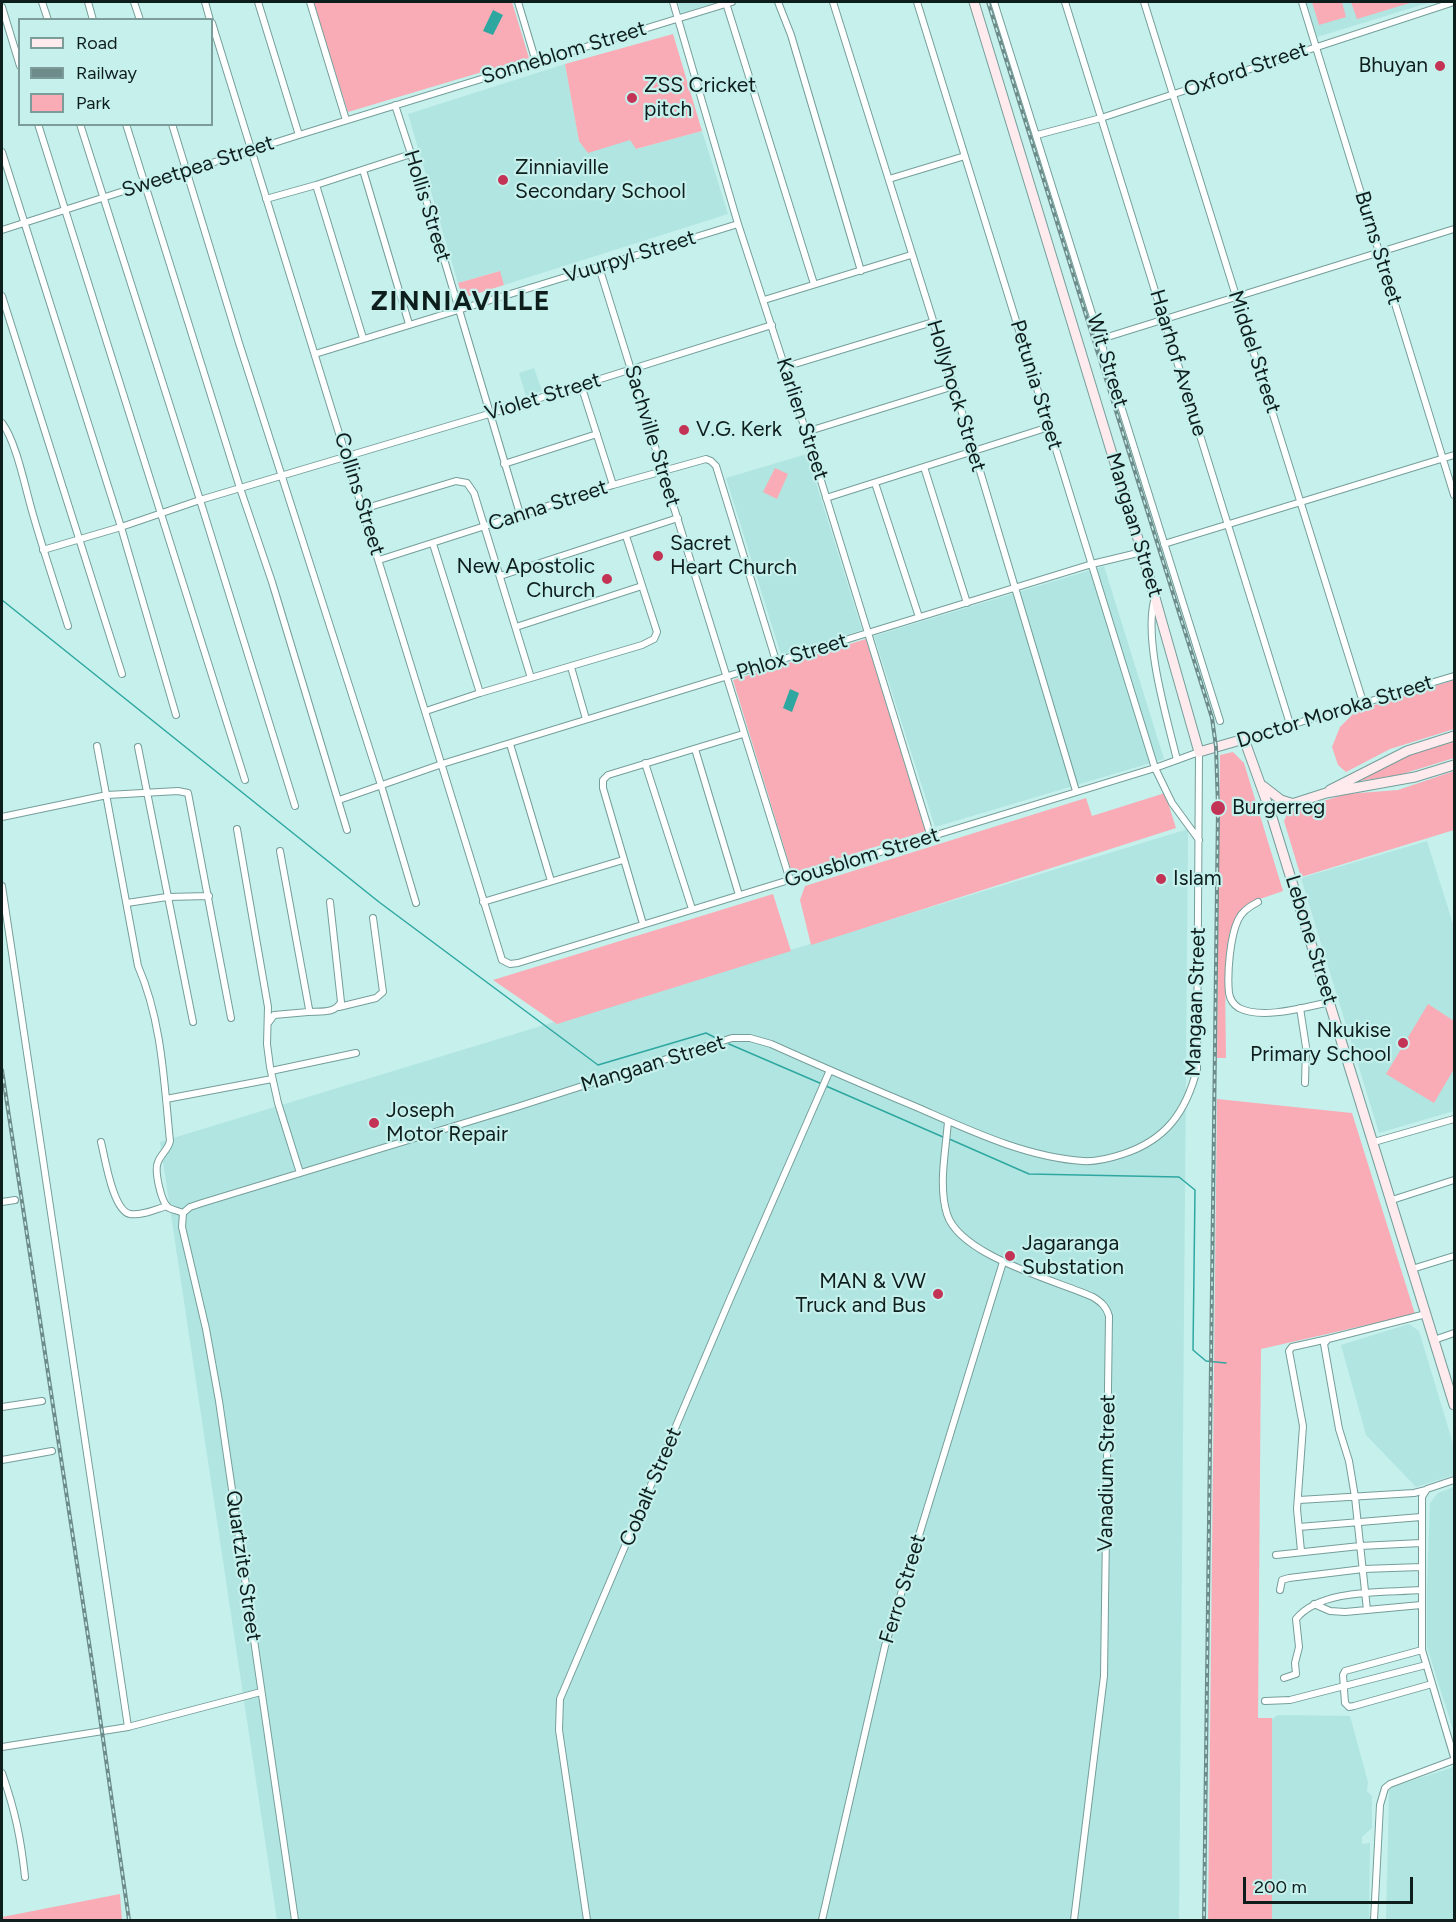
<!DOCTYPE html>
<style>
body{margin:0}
#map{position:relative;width:1456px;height:1922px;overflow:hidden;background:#c5f0ec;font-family:Figtree,sans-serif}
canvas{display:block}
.frame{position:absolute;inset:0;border:3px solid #0e1e1d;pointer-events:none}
.legend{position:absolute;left:18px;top:18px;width:195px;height:108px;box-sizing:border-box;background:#c5f0ec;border:2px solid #7c9c99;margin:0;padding:8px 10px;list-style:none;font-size:18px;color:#0e1e1d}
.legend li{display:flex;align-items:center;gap:12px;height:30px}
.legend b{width:30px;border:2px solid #7c9c99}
.scale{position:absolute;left:1243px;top:1877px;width:170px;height:27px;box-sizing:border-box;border:3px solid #0e1e1d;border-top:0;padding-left:8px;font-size:18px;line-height:21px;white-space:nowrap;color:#0e1e1d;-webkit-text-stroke:4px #c5f0ec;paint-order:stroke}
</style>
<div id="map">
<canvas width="1456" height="1922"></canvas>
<div class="frame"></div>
<ul class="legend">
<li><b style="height:8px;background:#ffeaed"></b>Road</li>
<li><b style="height:8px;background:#6d8b89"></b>Railway</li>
<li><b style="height:16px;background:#f9acb5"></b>Park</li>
</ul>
<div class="scale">200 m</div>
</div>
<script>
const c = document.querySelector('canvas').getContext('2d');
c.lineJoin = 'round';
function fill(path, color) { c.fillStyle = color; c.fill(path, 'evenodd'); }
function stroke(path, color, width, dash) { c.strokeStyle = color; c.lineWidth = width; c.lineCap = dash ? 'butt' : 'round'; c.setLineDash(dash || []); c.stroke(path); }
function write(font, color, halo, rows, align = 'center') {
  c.font = font + ' Figtree,sans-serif'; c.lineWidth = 4.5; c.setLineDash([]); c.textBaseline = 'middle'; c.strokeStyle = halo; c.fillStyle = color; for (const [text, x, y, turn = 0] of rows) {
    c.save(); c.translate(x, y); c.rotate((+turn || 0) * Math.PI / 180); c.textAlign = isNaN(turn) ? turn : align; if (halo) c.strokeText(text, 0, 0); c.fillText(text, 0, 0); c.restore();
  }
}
fill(new Path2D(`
 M678,2H719L681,13Z
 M1306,2H1431L1317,37Z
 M565,64L579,141L630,140L637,149L702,131L728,214L504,285L499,271L458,283L408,114Z
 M534,368L542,391L526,396L519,373Z
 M807,454L862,630L781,655L726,478Z
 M1104,566L1164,759L935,827L874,636Z
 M1188,829L1179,1920H277L160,1142Z
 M1427,841L1454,927V1111L1379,1133L1301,878Z
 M1409,1324L1419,1331L1454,1447V1475L1416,1487L1366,1435L1341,1345Z
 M1454,1487V1733L1427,1647V1587L1430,1503L1438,1493Z
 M1278,1715L1350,1716L1368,1782L1367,1791L1372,1796V1828L1362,1837V1844L1370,1843L1369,1916L1371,1917V1920H1272V1719Z
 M1454,1767V1920H1386L1389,1791L1392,1787Z`), '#b1e5e1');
fill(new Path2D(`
 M313,2H512L529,58L348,112Z
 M1312,2H1342L1346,17L1319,25Z
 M1351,2H1413L1357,19Z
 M673,34L702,131L636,149L630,140L588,153L579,141L565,64Z
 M500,271L504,285L463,298L458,283Z
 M775,468L788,474L777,499L763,492Z
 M866,639L926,831L792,873L733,680Z
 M1454,680V729L1390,749L1346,772L1338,765L1332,747L1340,727L1356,711Z
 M1454,741V758L1399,775L1352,782L1395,760Z
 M1233,752L1244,763L1283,891C1270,896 1255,899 1244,907C1219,928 1227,1025 1226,1058H1217L1220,755Z
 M1454,771V830L1301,877L1284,821L1288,812L1346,794L1398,790Z
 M1165,793L1176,828L811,945L800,900L805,886L1086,798L1092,816Z
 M773,894L791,951L557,1024L493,980Z
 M1428,1004L1454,1021V1069L1434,1103L1386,1074Z
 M1217,1099L1352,1113L1415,1314L1261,1349L1258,1718H1272V1920H1208Z
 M120,1894L122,1920H2V1917Z`), '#f9acb5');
fill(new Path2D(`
 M493,10L503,15L493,35L483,31Z
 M790,689L799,693L792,712L783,708Z`), '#2fa7a1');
stroke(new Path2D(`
 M2,600L379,902L598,1065L706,1033L716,1038
 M729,1044L822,1084
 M826,1086L943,1137
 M947,1138L1029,1174L1179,1177L1195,1190L1193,1350L1206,1361L1226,1363`), '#2fa7a1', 1.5);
const street = new Path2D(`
 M42,2L48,20
 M88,2L93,20
 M134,2L140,20
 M205,2L210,20
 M258,2L299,135
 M310,2L346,120
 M518,2L536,62
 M673,2L738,224L806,432L931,837
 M778,2L791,35L861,271
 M833,2L974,451L1076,791
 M917,2L1155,768L1172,803L1199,840
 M994,2L1220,721
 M1065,2L1290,724
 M1144,2L1363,702
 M1302,2L1454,495
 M726,3L814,284
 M2,7L20,66
 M395,105L429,209L520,514
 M38,124L245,780
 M80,124L200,500L295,806
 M126,124L240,488L272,582L347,830
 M172,124L239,343L381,785L416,903
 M1037,135L1101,118L1454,2
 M2,152L121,527L176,715
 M363,170L409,324
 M889,179L965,156
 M316,185L363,338
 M266,199L316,185L411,154
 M2,230L299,135L732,2
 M599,267L790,880
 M2,296L122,674
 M764,300L911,255
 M1101,339L1454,229
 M315,354L738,224
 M785,367L933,322
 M581,385L613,485
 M2,423C16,441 25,487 32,511C43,550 56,588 68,626
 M806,432L954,386
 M504,464L597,434
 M924,467L967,603
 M875,483L919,617
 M826,498L1049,427
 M363,509L456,481L467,483L474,493L531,678
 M433,544L480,693
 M1164,544L1454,455
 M43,550L121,527L200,500L489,414L772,325
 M379,560L613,485L706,459L711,461L716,466L776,661
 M500,576L678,518
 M1154,601C1144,643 1167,718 1177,760
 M516,627L642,586
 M571,667L586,719
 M426,711L480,693L642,645L654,639L657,632L626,536
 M1244,739L1454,676
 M510,744L551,881
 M97,746L138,966C162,1021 164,1082 170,1141C168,1150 161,1154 158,1162C154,1170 161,1203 169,1208C173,1210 179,1211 183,1213
 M138,747L193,1022
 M695,749L739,895
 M645,763L692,909
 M339,800L442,764L1092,564L1142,552
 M2,817L107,795L178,791L188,793L231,1018
 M237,829L268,1007L267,1044L270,1067L278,1103L300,1173
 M2,886L128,1727
 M483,902L623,860
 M1258,902C1250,906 1242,911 1238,920C1230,937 1227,974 1229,993C1230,999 1234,1005 1239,1008C1263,1020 1305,1007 1330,1002
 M127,903L167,897L209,896
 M643,924L603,788V780L608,775L743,734
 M339,1007L376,998L383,992L373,918
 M1300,1008L1306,1047L1305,1083
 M308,1012C320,1011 335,1014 341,1002L330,902
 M269,1022L274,1015L308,1012L309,1009L280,851
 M271,1071L356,1053
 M166,1099L272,1079
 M948,1121C946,1150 938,1185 947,1214C960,1256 1055,1280 1093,1297C1101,1302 1106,1306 1109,1316L1104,1676L1074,1920
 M101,1142C105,1158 113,1211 130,1214C142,1216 156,1209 167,1206
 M1374,1142L1454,1119
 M1392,1200L1454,1180
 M2,1202L15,1200
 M183,1213L190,1207L202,1203L517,1107L732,1038H750L771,1044C818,1065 866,1086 914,1106C967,1129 1024,1157 1083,1161C1096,1162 1111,1158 1123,1154C1166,1140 1186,1112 1197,1069L1199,752L1155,768L518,963L510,964L502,960L212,23
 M183,1213L182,1227L206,1329L219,1401L295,1920
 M1412,1269L1454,1256
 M1434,1340L1454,1333
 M2,1407L42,1401
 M2,1460L52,1451
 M1454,1480L1427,1489L1422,1497V1650L1454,1757
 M1299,1500L1414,1493L1426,1490
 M1299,1527L1421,1517
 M1301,1551L1297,1509L1303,1426L1289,1351L1292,1347L1328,1339
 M1276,1555L1360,1546L1421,1543
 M1280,1590L1282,1580L1289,1578L1363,1569L1421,1567
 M1314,1604L1330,1611L1345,1612L1421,1605
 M1367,1610L1355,1497L1349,1461L1339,1429L1324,1344L1328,1339L1426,1314
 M1422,1650L1345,1671L1343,1675L1345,1703L1349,1707L1354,1706L1432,1684
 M1284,1678L1296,1674L1295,1663L1299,1647L1296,1619C1321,1588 1384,1593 1421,1590
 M1265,1701L1290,1700L1426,1665
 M2,1747L128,1727L261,1692
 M2,1773C15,1810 21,1839 25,1877
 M587,1920L559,1730L560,1699L730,1299L830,1070
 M822,1920L885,1646L1003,1262
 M1374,1920L1380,1805L1385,1788L1390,1784L1454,1760`);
const secondary = new Path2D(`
 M974,2L1142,552L1199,752L1244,739L1270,811L1454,1405
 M1263,786L1281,800L1294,804
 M1330,790L1407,751L1454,736
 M1270,811L1326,793L1415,777L1454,765`);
stroke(street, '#759e9a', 8);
stroke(secondary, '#759e9a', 11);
stroke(street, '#fff', 6);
stroke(secondary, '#ffeaed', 9);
const rail = new Path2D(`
 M988,2L1212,718L1216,747L1218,808L1204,1920
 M2,1070L93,1669L129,1920`);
stroke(rail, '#6d8b89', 4);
stroke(rail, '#c5f0ec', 1.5, [4.5]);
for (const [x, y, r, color] of [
 [1440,66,6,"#c33355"],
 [632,98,6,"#c33355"],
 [503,180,6,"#c33355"],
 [684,430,6,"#c33355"],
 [658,556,6,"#c33355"],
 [607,579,6,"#c33355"],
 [1218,808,8,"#c33355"],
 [1161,879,6,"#c33355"],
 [1403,1043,6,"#c33355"],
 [374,1123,6,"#c33355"],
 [1010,1256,6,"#c33355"],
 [938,1294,6,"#c33355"]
]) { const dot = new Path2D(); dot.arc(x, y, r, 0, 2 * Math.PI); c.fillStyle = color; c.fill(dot); stroke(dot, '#c5f0ec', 2); }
write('21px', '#0e1e1d', '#c5f0ec', [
 ["Sonneblom Street",564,53,-17],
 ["Oxford Street",1246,70,-19],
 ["Sweetpea Street",198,167,-18],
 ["Hollis Street",427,206,73],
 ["Burns Street",1378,248,73],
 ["Vuurpyl Street",630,257,-17],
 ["Middel Street",1254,352,72],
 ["Wit Street",1107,361,73],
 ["Haarhof Avenue",1178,363,73],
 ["Petunia Street",1036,385,73],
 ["Hollyhock Street",956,396,73],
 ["Violet Street",543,397,-17],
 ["Karlien Street",802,419,72],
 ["Sachville Street",652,436,73],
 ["Collins Street",359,494,73],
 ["Canna Street",548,506,-18],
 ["Mangaan Street",1134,525,73],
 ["Phlox Street",792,657,-17],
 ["Doctor Moroka Street",1335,712,-17],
 ["Gousblom Street",862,858,-17],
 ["Lebone Street",1311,940,73],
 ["Mangaan Street",1196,1002,-88],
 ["Mangaan Street",653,1064,-17],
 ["Vanadium Street",1107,1473,-89],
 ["Cobalt Street",651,1487,-67],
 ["Quartzite Street",243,1566,82],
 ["Ferro Street",903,1589,-73]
]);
write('21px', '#0e1e1d', '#c5f0ec', [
 ["Bhuyan",1428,66,"right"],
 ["ZSS Cricket",644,86],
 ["pitch",644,110],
 ["Zinniaville",515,168],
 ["Secondary School",515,192],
 ["V.G. Kerk",696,430],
 ["Sacret",670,544],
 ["Heart Church",670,568],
 ["New Apostolic",595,567,"right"],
 ["Church",595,591,"right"],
 ["Burgerreg",1232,808],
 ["Islam",1173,879],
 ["Nkukise",1391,1031,"right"],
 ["Primary School",1391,1055,"right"],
 ["Joseph",386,1111],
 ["Motor Repair",386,1135],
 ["Jagaranga",1022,1244],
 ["Substation",1022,1268],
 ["MAN & VW",926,1282,"right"],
 ["Truck and Bus",926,1306,"right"]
], 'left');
c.letterSpacing = '1.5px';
write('bold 27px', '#0e1e1d', '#c5f0ec', [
 ["ZINNIAVILLE",461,302]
]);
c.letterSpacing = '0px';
</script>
